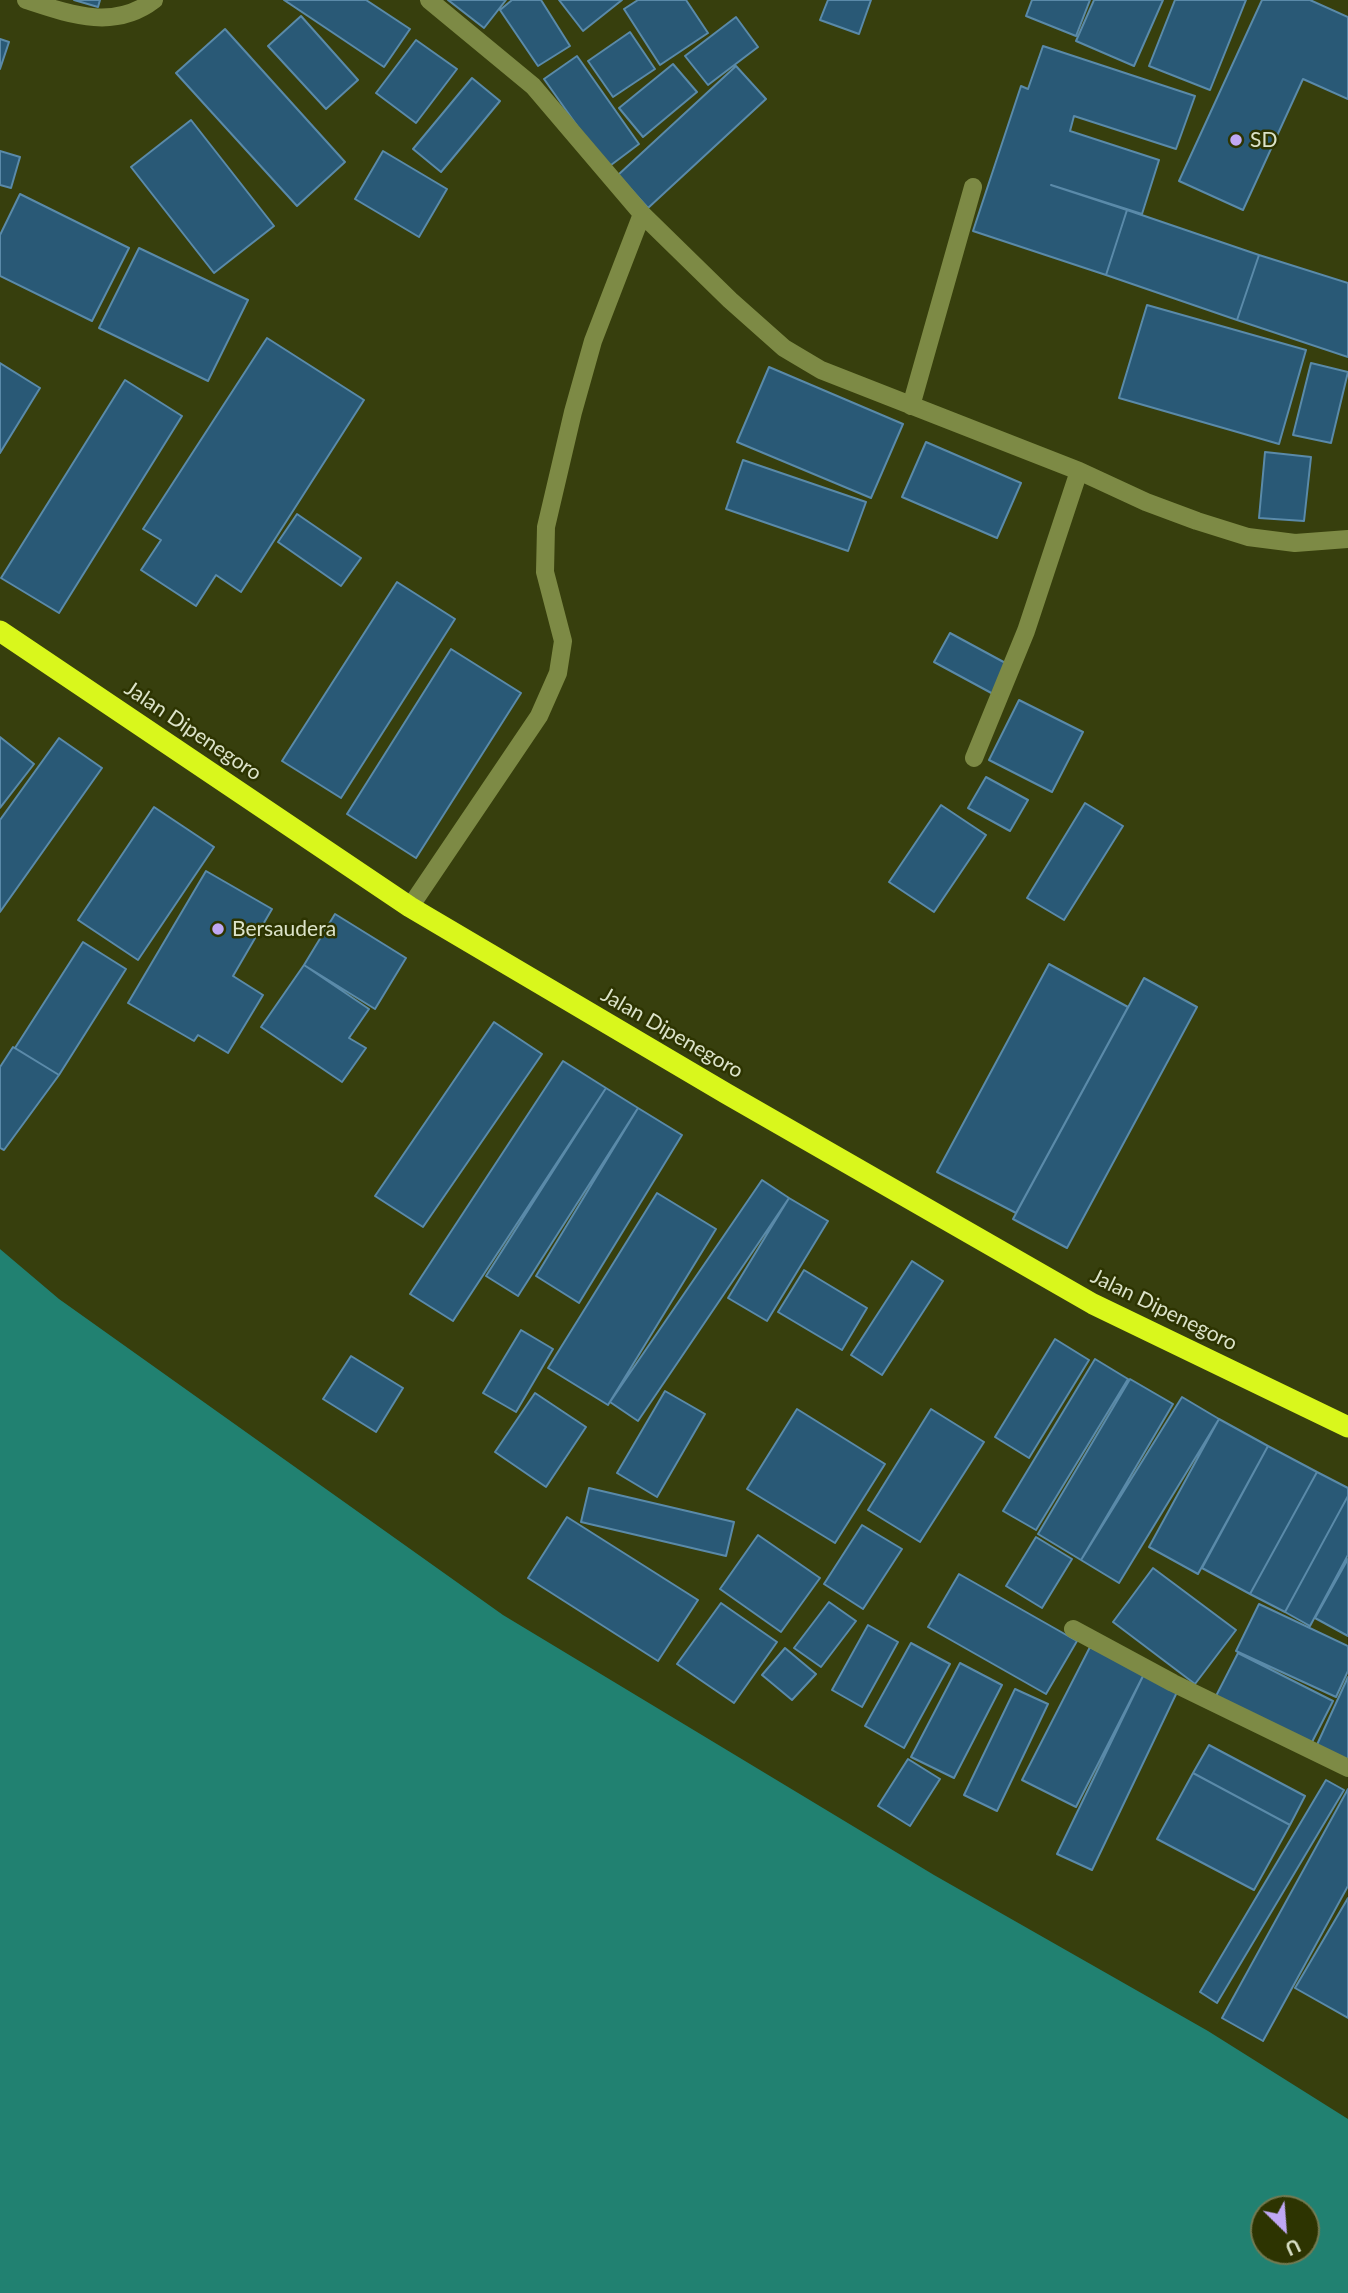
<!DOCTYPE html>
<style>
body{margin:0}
#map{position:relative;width:1348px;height:2293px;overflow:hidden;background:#373f0d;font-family:Lato,sans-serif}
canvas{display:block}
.north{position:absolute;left:1250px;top:2195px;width:70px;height:70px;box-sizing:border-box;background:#2d3401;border:2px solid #737a51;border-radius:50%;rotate:155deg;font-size:19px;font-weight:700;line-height:28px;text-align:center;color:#dce3c9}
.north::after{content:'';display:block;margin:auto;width:24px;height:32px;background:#c0a8f4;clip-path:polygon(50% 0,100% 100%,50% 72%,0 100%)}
</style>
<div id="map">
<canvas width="1348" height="2293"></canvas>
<div class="north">U</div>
</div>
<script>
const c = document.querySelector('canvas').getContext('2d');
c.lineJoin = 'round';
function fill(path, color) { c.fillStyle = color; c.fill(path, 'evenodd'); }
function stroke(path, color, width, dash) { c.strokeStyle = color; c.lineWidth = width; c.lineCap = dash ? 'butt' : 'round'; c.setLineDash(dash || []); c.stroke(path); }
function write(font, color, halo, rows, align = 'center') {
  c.font = font + ' Lato,sans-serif'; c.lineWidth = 5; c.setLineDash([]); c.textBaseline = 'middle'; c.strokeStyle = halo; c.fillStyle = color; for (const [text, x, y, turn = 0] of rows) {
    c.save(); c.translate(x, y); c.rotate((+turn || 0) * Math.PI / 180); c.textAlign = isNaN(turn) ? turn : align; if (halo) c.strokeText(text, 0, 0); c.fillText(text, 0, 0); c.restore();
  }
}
fill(new Path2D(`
 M0,1249L59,1299L503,1615L934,1875L1208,2031L1348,2119V2293H0ZM1264,2209H1306V2251H1264Z`), '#218171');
const building = new Path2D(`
 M74,0H100L98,7Z
 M284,0H366L410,29L384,67Z
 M448,0H506L484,28Z
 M512,0H541L570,46L538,66L500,10Z
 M559,0H622L583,31Z
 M638,0H686L708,33L660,65L624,9Z
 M828,0H871L859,34L820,20Z
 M1032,0H1090L1076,36L1026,16Z
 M1094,0H1163L1134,66L1076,41Z
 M1175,0H1246L1210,90L1149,66Z
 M1262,0H1310L1348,17V99L1303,79L1243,210L1179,181Z
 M301,16L358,80L326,109L268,46Z
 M736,17L758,47L708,85L685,56Z
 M225,29L345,162L297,206L176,73Z
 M630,32L655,69L613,97L588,61Z
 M0,39L9,42L0,69Z
 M416,40L457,69L416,123L376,93Z
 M1043,46L1195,96L1176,149L1074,116L1070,131L1159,160L1142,214L1051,185L1127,210L1106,275L973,231L1021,86L1028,89Z
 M577,56L639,144L607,168L544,79Z
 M673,64L697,92L643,137L619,108Z
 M736,66L766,99L648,208L618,175Z
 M472,78L500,101L441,172L413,149Z
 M191,120L274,226L214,273L131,167Z
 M0,151L20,157L11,188L0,185Z
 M383,151L447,189L419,237L355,199Z
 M20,194L129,248L92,321L0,276V235Z
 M1127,210L1259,255L1237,320L1106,275Z
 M139,248L248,300L208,381L99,328Z
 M1259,255L1348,283V357L1237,320Z
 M1147,305L1306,350L1279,444L1119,398Z
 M267,338L364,400L241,592L216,575L196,606L141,570L161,540L143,529Z
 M0,363L40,388L0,453Z
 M1311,363L1348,372L1331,443L1293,435Z
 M769,367L903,424L871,498L737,442Z
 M125,380L182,416L59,613L1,578Z
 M926,442L1021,483L997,538L902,497Z
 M1265,452L1311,457L1304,521L1259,518Z
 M743,460L866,502L848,551L726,509Z
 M297,514L361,558L341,586L278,542Z
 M397,582L455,619L341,798L282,761Z
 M950,633L1011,666L995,695L934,662Z
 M451,649L521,693L416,858L347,814Z
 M1019,700L1083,732L1052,792L989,760Z
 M0,737L34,764L0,808Z
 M59,738L102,768L0,912V820Z
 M986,777L1028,800L1010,831L968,808Z
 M1085,803L1123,826L1064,920L1027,898Z
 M941,805L986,835L934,912L889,882Z
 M154,807L214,847L138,960L78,920Z
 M206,871L272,909L233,976L263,995L228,1053L198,1035L194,1041L128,1003Z
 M335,914L406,958L375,1009L304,965Z
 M83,942L126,969L59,1075L15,1048Z
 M1049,964L1128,1007L1016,1213L937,1172Z
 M304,965L369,1009L349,1038L366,1048L342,1082L261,1027Z
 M1144,978L1197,1007L1067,1248L1013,1219Z
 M494,1022L542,1054L423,1227L375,1196Z
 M13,1047L59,1075L4,1150L0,1148V1067Z
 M563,1061L606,1088L453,1321L410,1294Z
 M606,1088L638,1108L518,1296L486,1276Z
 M638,1108L682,1135L579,1303L536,1276Z
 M762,1180L789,1198L638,1421L610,1402Z
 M657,1193L716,1229L608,1405L548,1368Z
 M789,1198L828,1221L767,1321L728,1298Z
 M912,1261L943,1281L882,1375L851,1355Z
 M804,1270L867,1308L842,1350L778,1312Z
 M521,1330L553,1349L516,1412L483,1393Z
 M1055,1339L1089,1360L1029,1458L995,1437Z
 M351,1356L403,1388L376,1432L323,1399Z
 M1095,1359L1128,1379L1036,1530L1003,1511Z
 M1130,1379L1173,1404L1081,1560L1038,1534Z
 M665,1391L705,1414L657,1497L617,1473Z
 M535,1393L586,1427L546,1487L495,1452Z
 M1182,1397L1219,1419L1119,1583L1081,1560Z
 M797,1409L885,1464L835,1543L747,1489Z
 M931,1409L984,1442L920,1542L868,1510Z
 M1219,1419L1268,1446L1198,1574L1149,1547Z
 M1268,1446L1317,1472L1250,1594L1202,1568Z
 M1317,1472L1348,1488V1496L1285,1612L1250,1594Z
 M589,1488L734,1522L726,1556L581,1522Z
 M1348,1496V1555L1310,1626L1285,1612Z
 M567,1517L698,1600L658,1661L528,1578Z
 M862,1525L902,1549L863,1609L824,1584Z
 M758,1535L820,1578L781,1632L720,1589Z
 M1036,1537L1072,1559L1042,1608L1006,1586Z
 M1348,1559V1636L1315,1618Z
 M1153,1568L1236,1630L1195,1684L1113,1622Z
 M959,1574L1077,1641L1046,1694L928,1627Z
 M829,1602L856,1621L821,1667L794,1648Z
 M721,1603L777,1642L734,1703L677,1664Z
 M1259,1604L1348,1646V1671L1336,1697L1236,1651Z
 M868,1625L898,1642L862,1707L832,1690Z
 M911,1643L950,1664L904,1748L865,1726Z
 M1090,1647L1144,1674L1076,1807L1022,1780Z
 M785,1648L816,1674L792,1700L762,1675Z
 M1238,1653L1333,1701L1310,1746L1215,1698Z
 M960,1663L1002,1685L954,1778L911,1757Z
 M1144,1674L1178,1690L1092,1870L1057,1854Z
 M1348,1677V1765L1315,1749Z
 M1015,1689L1048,1704L997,1811L964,1795Z
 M1209,1745L1305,1796L1290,1825L1193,1773Z
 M908,1759L940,1779L910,1826L878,1806Z
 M1193,1773L1290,1825L1254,1890L1157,1839Z
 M1326,1780L1344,1790L1217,2003L1200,1992Z
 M1348,1789V1886L1263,2041L1222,2018Z
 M1348,1898V2018L1295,1988Z`);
fill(building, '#295976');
stroke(building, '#5a8aa9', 2);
stroke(new Path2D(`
 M26,0C69,14 114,31 154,0
 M429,0L533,86L642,214L730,300L784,348L821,370L1079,471L1146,502L1197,521L1248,537L1295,543L1348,539
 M911,406L973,187
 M974,758L1026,631L1079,471
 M410,907L539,716L558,673L563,641L545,572L546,527L573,412L593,341L642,214
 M1073,1629L1173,1683L1348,1768`), '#7d8a45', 18);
stroke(new Path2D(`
 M0,631L410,907L727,1094L1093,1304L1348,1427`), '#d9f71c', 21);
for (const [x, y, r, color] of [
 [1236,140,7,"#c0a8f4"],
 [218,929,7,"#c0a8f4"]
]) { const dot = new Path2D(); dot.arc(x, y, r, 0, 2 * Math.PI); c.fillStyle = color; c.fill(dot); stroke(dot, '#2d3401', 2.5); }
write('21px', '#dce3c9', '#2d3401', [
 ["SD",1250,140],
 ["Bersaudera",232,929]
], 'left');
write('21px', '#dce3c9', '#2d3401', [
 ["Jalan Dipenegoro",193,731,34],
 ["Jalan Dipenegoro",672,1033,30],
 ["Jalan Dipenegoro",1164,1310,26]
]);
</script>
